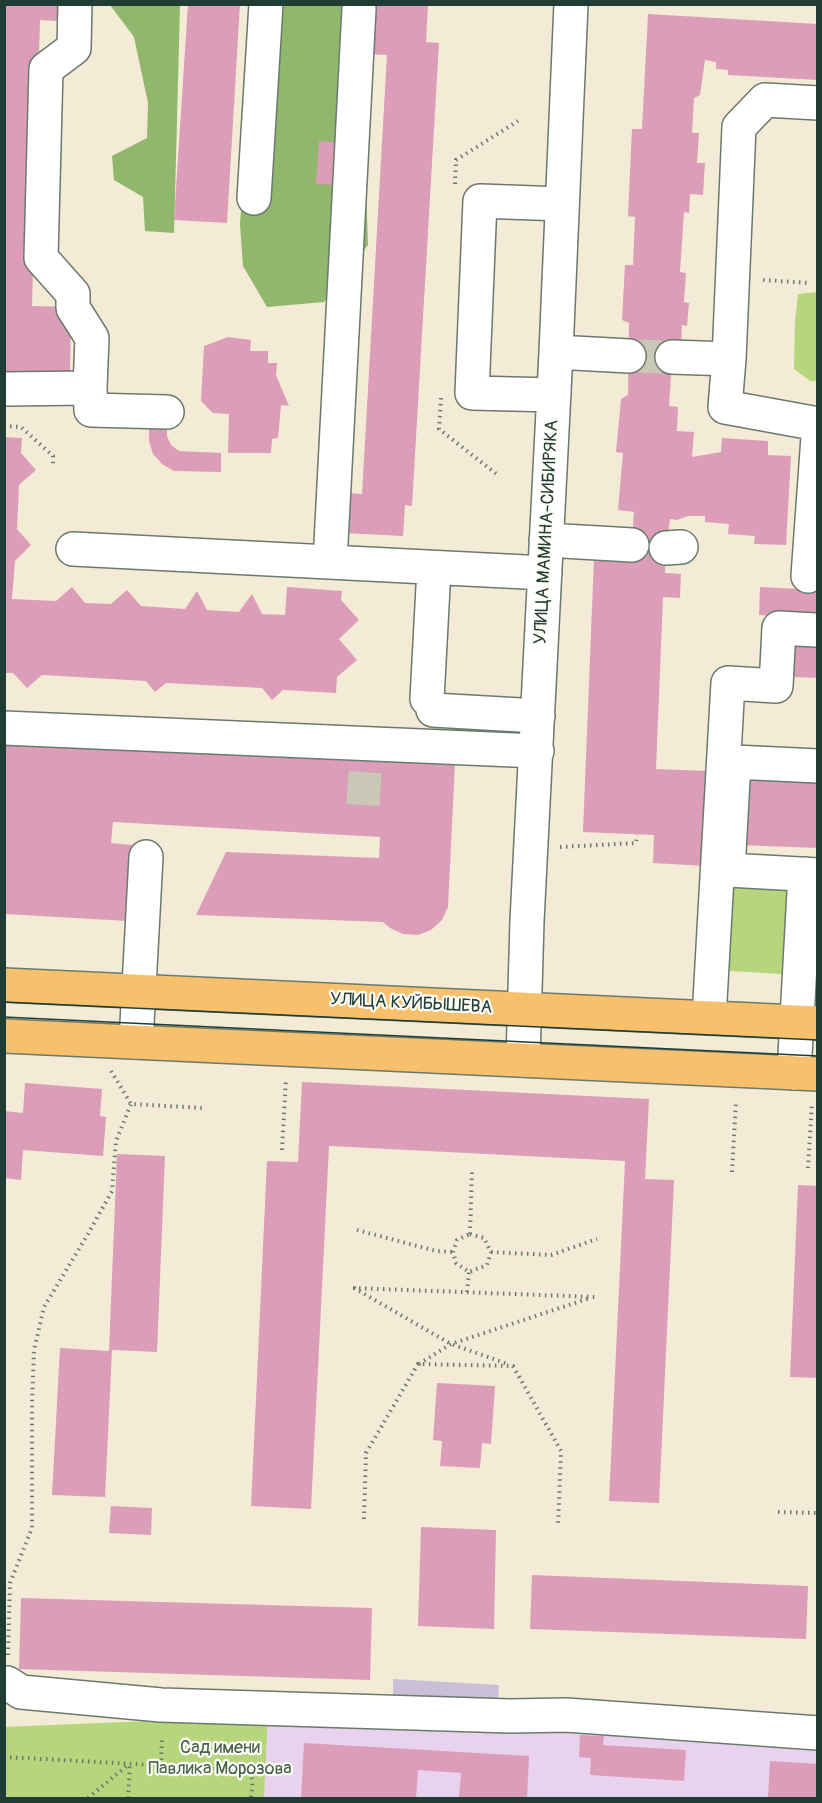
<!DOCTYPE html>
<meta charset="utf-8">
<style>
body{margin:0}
#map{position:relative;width:822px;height:1803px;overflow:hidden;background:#f4ebd6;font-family:Pangolin,sans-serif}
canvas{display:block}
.frame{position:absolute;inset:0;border:6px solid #1f3d34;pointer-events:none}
</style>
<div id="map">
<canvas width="822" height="1803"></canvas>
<div class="frame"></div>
</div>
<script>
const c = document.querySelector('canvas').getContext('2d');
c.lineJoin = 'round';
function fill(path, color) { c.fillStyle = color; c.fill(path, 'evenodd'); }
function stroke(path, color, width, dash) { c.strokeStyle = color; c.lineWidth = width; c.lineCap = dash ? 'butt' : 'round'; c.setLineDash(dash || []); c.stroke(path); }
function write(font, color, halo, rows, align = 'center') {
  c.font = font + ' Pangolin,sans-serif'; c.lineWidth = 4.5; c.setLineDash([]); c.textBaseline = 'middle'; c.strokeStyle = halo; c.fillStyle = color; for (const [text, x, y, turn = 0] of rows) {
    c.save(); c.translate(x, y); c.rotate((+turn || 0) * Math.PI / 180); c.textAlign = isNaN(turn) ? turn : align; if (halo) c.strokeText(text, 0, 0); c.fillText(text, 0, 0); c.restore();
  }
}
fill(new Path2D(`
 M268,1716L305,1717L566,1733L817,1743V1798H264Z`), '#e8d2ee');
fill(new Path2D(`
 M393,1679L499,1685L498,1701L393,1695Z`), '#c9bfd7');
fill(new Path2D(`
 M817,292V381H810L794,369L795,321L798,294Z
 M817,862V976L695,969L705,875Z
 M268,1716L264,1798H5L4,1727Z`), '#b6d67d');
fill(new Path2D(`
 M110,5H180L174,233L145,231L143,197L114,180L112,156L147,138L148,103L134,37Z
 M266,5H368L361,140L366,187L368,245L324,302L267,307L243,266L240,225L253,17Z`), '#90b76c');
fill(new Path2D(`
 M4,4H57V21L40,20L32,306L71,307L70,373L4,371Z
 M188,4H240L227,223L174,220Z
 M370,4L428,5L426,42L439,43L412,506L405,505L403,536L344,533L346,493L362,494L387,55L367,54Z
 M648,14L818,24V80L728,75V70L716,69V62L705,60L700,95L694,98L692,133H699L697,163H705L703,195L690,194L689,213L684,212L680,272L686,273L684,302L689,303L687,326L682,325L681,346H673L669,406L678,407L677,431L694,432L692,457L721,452L722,438L768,441V455L791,456L786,545L754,544L755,536L728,534L729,524L705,522V516H688L677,520L670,519L666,548L665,573L681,574L680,598L663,597L656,769L708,771L705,866L653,863L654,835L583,832L594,558L632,538L634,512L618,510L623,453L616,452L621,399L628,395L629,323L622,320L625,265H633L635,217L628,216L632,129H642Z
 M319,141L345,143L342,185L316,184Z
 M228,337L251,340L250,351H268V363H277L276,375L289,406L281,405L278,438L272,439L271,453H228L229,414L213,413L201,401L204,346Z
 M149,424L167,426V436L171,445L179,451L221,453V472L174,471L162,464L153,454L149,441Z
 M4,437L22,438L21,453L36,470L19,485L17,529L31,545L15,561L12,599L56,601L72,587L85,603L111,604L127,590L141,606L185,609L197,591L207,610L239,612L252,594L262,614L285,615L287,587L342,591L341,600L359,620L339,639L357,660L337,677L336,693L283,690L272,700L262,688L166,683L155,692L146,681L42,675L27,688L13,673H4Z
 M760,587L818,590V618L759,615Z
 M796,641L818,643V678L794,677Z
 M4,739L455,763L448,907L442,920L431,930L418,935L403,934L390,928L383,922L196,915L226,852L379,858L380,837L113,822L111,843L132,845L128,921L4,914Z
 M740,779L818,782V848L738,845Z
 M302,1082L649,1099L645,1179L674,1180L659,1503L609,1501L625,1161L329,1146L311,1509L251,1506L267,1161L298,1162Z
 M25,1083L102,1089L100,1116L106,1117L103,1156L23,1150L21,1180L4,1178V1111L23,1113Z
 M117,1154L165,1156L157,1352L112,1350L105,1497L52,1495L60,1348L109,1351Z
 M798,1185L818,1186V1378L790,1377Z
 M437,1383L495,1386L491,1444L482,1443L480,1468L440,1466L442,1441L433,1440Z
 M111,1506L152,1508L151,1535L109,1533Z
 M421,1527L496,1530L494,1629L418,1626Z
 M532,1575L808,1586L806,1639L530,1629Z
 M21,1598L372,1608L370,1680L19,1669Z
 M580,1735L604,1736L603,1745L686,1750L684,1781L590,1775L591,1758L579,1757Z
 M304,1743L529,1756L527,1798H459L461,1773L418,1770L416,1798H301Z
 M770,1761L818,1764V1798H768Z`), '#dc9db8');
stroke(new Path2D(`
 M629,356L672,357
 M363,805L366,759`), '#c9c8b6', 33, [33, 16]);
const minor = new Path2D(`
 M75,4L74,48L46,69L41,258L73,294V308L92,338L90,388
 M818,103L765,100L739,127L729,359L725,407L818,424
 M254,198L266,4
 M556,352L629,356
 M672,357L729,359
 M4,389L90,388L91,410L167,412
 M554,395L472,393L480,201L562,204
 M546,540L632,545
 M666,548L681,547
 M73,549L545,573
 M330,562L359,9
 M808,576L818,437
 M427,699L434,568
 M433,710L538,716
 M4,728L537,751
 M818,766L734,762L728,870L818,875
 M709,1018L728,683L776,686L779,628L815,630
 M136,1042L146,857
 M523,1060L527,921L556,352L571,4
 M794,1073L805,874
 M7,1683L21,1692L161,1705L510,1716L566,1715L818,1733`);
const major = new Path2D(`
 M4,985L818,1023
 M4,1036L818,1074`);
stroke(minor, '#6a7a6d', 36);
stroke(major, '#6a7a6d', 36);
stroke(new Path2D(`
 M455,184L456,160L518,121
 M763,280L810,283
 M441,398L439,429L499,476
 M4,426L21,427L53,456V464
 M560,847L636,843L637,835
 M111,1071L131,1104L203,1108
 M282,1150L286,1079
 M808,1168L812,1103
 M732,1172L736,1101
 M357,1230L436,1251L453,1252
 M470,1234L484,1238L491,1252L487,1265L469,1272L456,1263L453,1252L457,1240Z
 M470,1234L472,1172
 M491,1252L551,1255L597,1239
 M353,1288L595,1297
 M354,1288L451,1344L508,1364
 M467,1292L469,1272
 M419,1364L451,1344L590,1298
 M778,1512L818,1513
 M364,1519L366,1453L418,1364L513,1366L561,1451L558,1527
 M8,1655L10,1583L32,1528V1402L34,1350L44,1307L88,1234L112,1191L116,1141L131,1104
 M4,1757L246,1770C255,1776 252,1789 251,1798
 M161,1766L162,1736
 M88,1798L129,1764
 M128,1798L130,1765`), '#6a7a6d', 4, [1.5, 4.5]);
stroke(minor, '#fff', 33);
stroke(major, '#f7c06c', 33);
stroke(new Path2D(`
 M4,1002L818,1040
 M4,1017L818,1056`), '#1f3d34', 1.5);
write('18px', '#1f3d34', '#fdfcf7', [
 ["УЛИЦА МАМИНА-СИБИРЯКА",547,532,-87],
 ["УЛИЦА КУЙБЫШЕВА",411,1004,3]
]);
write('18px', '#456346', '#fdfcf7', [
 ["Сад имени",220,1748],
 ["Павлика Морозова",220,1769]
]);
</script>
